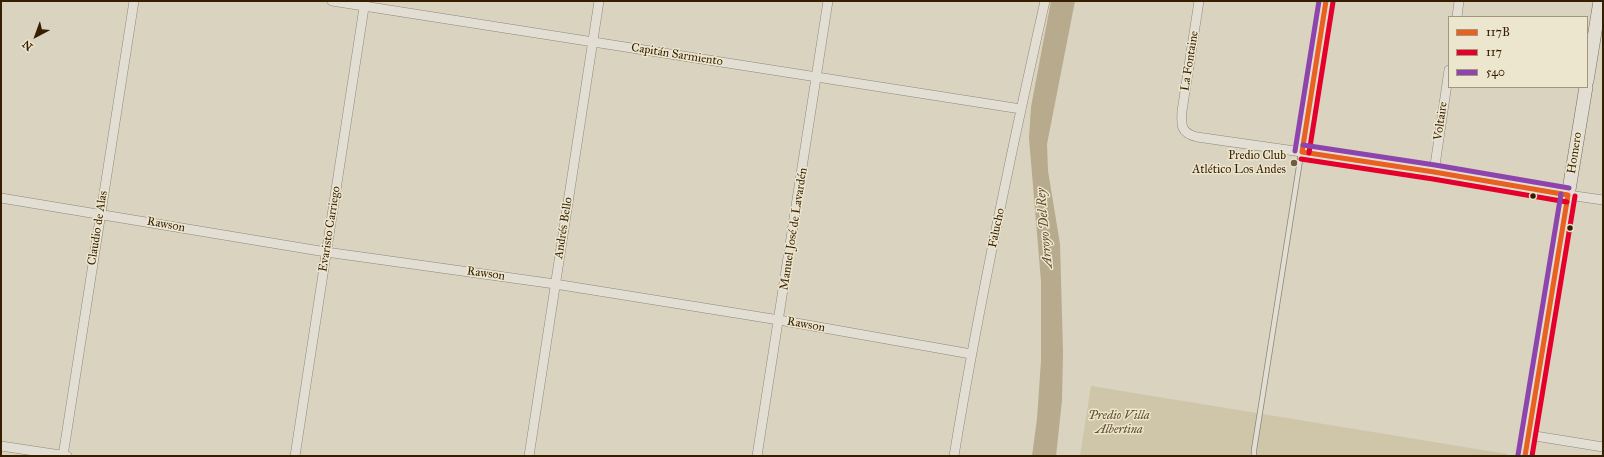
<!DOCTYPE html>
<meta charset="utf-8">
<style>
body{margin:0}
#map{position:relative;width:1604px;height:457px;overflow:hidden;background:#d9d3bf;font-family:"IM FELL Great Primer",serif}
canvas{display:block}
.frame{position:absolute;inset:0;border:2px solid #361e00;pointer-events:none}
.legend{position:absolute;left:1448px;top:16px;width:140px;height:72px;box-sizing:border-box;background:#ede6ce;border:1px solid #a4967c;margin:0;padding:5px 7px;list-style:none;font-size:12px;color:#361e00}
.legend li{display:flex;align-items:center;gap:8px;height:20px}
.legend b{width:20px;border:1px solid #a4967c}
.north{position:absolute;left:16px;top:16px;width:40px;height:40px;-webkit-text-stroke:3px #ede6ce;paint-order:stroke;rotate:221deg;font-size:11px;font-weight:700;line-height:16px;text-align:center;color:#361e00}
.north::after{content:'';display:block;margin:auto;width:14px;height:18px;background:#361e00;clip-path:polygon(50% 0,100% 100%,50% 72%,0 100%)}
</style>
<div id="map">
<canvas width="1604" height="457"></canvas>
<div class="frame"></div>
<ul class="legend">
<li><b style="height:5px;background:#e96120"></b>117B</li>
<li><b style="height:5px;background:#e4002b"></b>117</li>
<li><b style="height:5px;background:#8e44ad"></b>540</li>
</ul>
<div class="north">N</div>
</div>
<script>
const c = document.querySelector('canvas').getContext('2d');
c.lineJoin = 'round';
function fill(path, color) { c.fillStyle = color; c.fill(path, 'evenodd'); }
function stroke(path, color, width, dash) { c.strokeStyle = color; c.lineWidth = width; c.lineCap = dash ? 'butt' : 'round'; c.setLineDash(dash || []); c.stroke(path); }
function write(font, color, halo, rows, align = 'center') {
  c.font = font + ' "IM FELL Great Primer",serif'; c.lineWidth = 3; c.setLineDash([]); c.textBaseline = 'middle'; c.strokeStyle = halo; c.fillStyle = color; for (const [text, x, y, turn = 0] of rows) {
    c.save(); c.translate(x, y); c.rotate((+turn || 0) * Math.PI / 180); c.textAlign = isNaN(turn) ? turn : align; if (halo) c.strokeText(text, 0, 0); c.fillText(text, 0, 0); c.restore();
  }
}
fill(new Path2D(`
 M1091,386L1507,454V456H1080Z`), '#cfc5a8');
fill(new Path2D(`
 M1051,1H1075L1047,144L1048,171L1060,244L1063,352L1062,400L1056,456H1032L1037,419L1041,361V281L1029,138L1031,107Z`), '#b7aa8d');
const service = new Path2D(`
 M1254,456V450L1301,154`);
const minor = new Path2D(`
 M332,1L1021,109
 M1199,1L1182,111C1181,126 1181,133 1197,137L1302,152
 M1457,17L1459,1
 M1434,172L1449,70
 M1568,195L1603,200
 M1,198L326,252L555,284L779,320L971,354
 M1529,435L1603,447
 M1,446L67,456
 M63,456L134,1
 M295,456L365,1
 M529,456L599,1
 M757,456L828,1
 M954,456C979,303 1011,152 1045,1`);
const secondary = new Path2D(`
 M1326,1L1302,152L1434,172L1568,195
 M1587,81L1600,1
 M1525,456L1586,87`);
stroke(service, '#8e8778', 6);
stroke(minor, '#8e8778', 10);
stroke(secondary, '#756e60', 14);
stroke(service, '#e2ded4', 4.5);
stroke(minor, '#e2ded4', 9);
stroke(secondary, '#e2ded4', 13);
stroke(new Path2D(`
 M1302,152L1434,172L1568,195
 M1302,152L1326,1
 M1525,456L1568,195`), '#e96120', 5);
stroke(new Path2D(`
 M1309,153L1333,2
 M1301,159L1433,179L1567,202
 M1532,456L1575,196`), '#e4002b', 5);
stroke(new Path2D(`
 M1303,145L1435,165L1569,188
 M1295,151L1319,1
 M1518,455L1561,194`), '#8e44ad', 5);
for (const [x, y, r, color] of [
 [1294,163,4,"#6f5d43"],
 [1533,196,3.5,"#361e00"],
 [1570,228,3.5,"#361e00"]
]) { const dot = new Path2D(); dot.arc(x, y, r, 0, 2 * Math.PI); c.fillStyle = color; c.fill(dot); stroke(dot, '#ede6ce', 1.5); }
write('12px', '#361e00', '#ede6ce', [
 ["Capitán Sarmiento",677,55,9],
 ["La Fontaine",1190,61,-81],
 ["Voltaire",1441,121,-82],
 ["Homero",1575,153,-81],
 ["Rawson",166,225,10],
 ["Claudio de Alas",98,228,-81],
 ["Andrés Bello",564,228,-81],
 ["Falucho",997,228,-78],
 ["Evaristo Carriego",330,229,-81],
 ["Manuel José de Lavardén",794,229,-81],
 ["Rawson",486,274,8],
 ["Rawson",806,325,10]
]);
write('12px', '#361e00', '#ede6ce', [
 ["Predio Club",1286,156],
 ["Atlético Los Andes",1286,170]
], 'right');
write('italic 12px', '#614c2d', '#ede6ce', [
 ["Predio Villa",1119,416],
 ["Albertina",1119,430]
]);
write('italic 13px', '#5e492a', '#ede6ce', [
 ["Arroyo Del Rey",1045,228,-95]
]);
</script>
